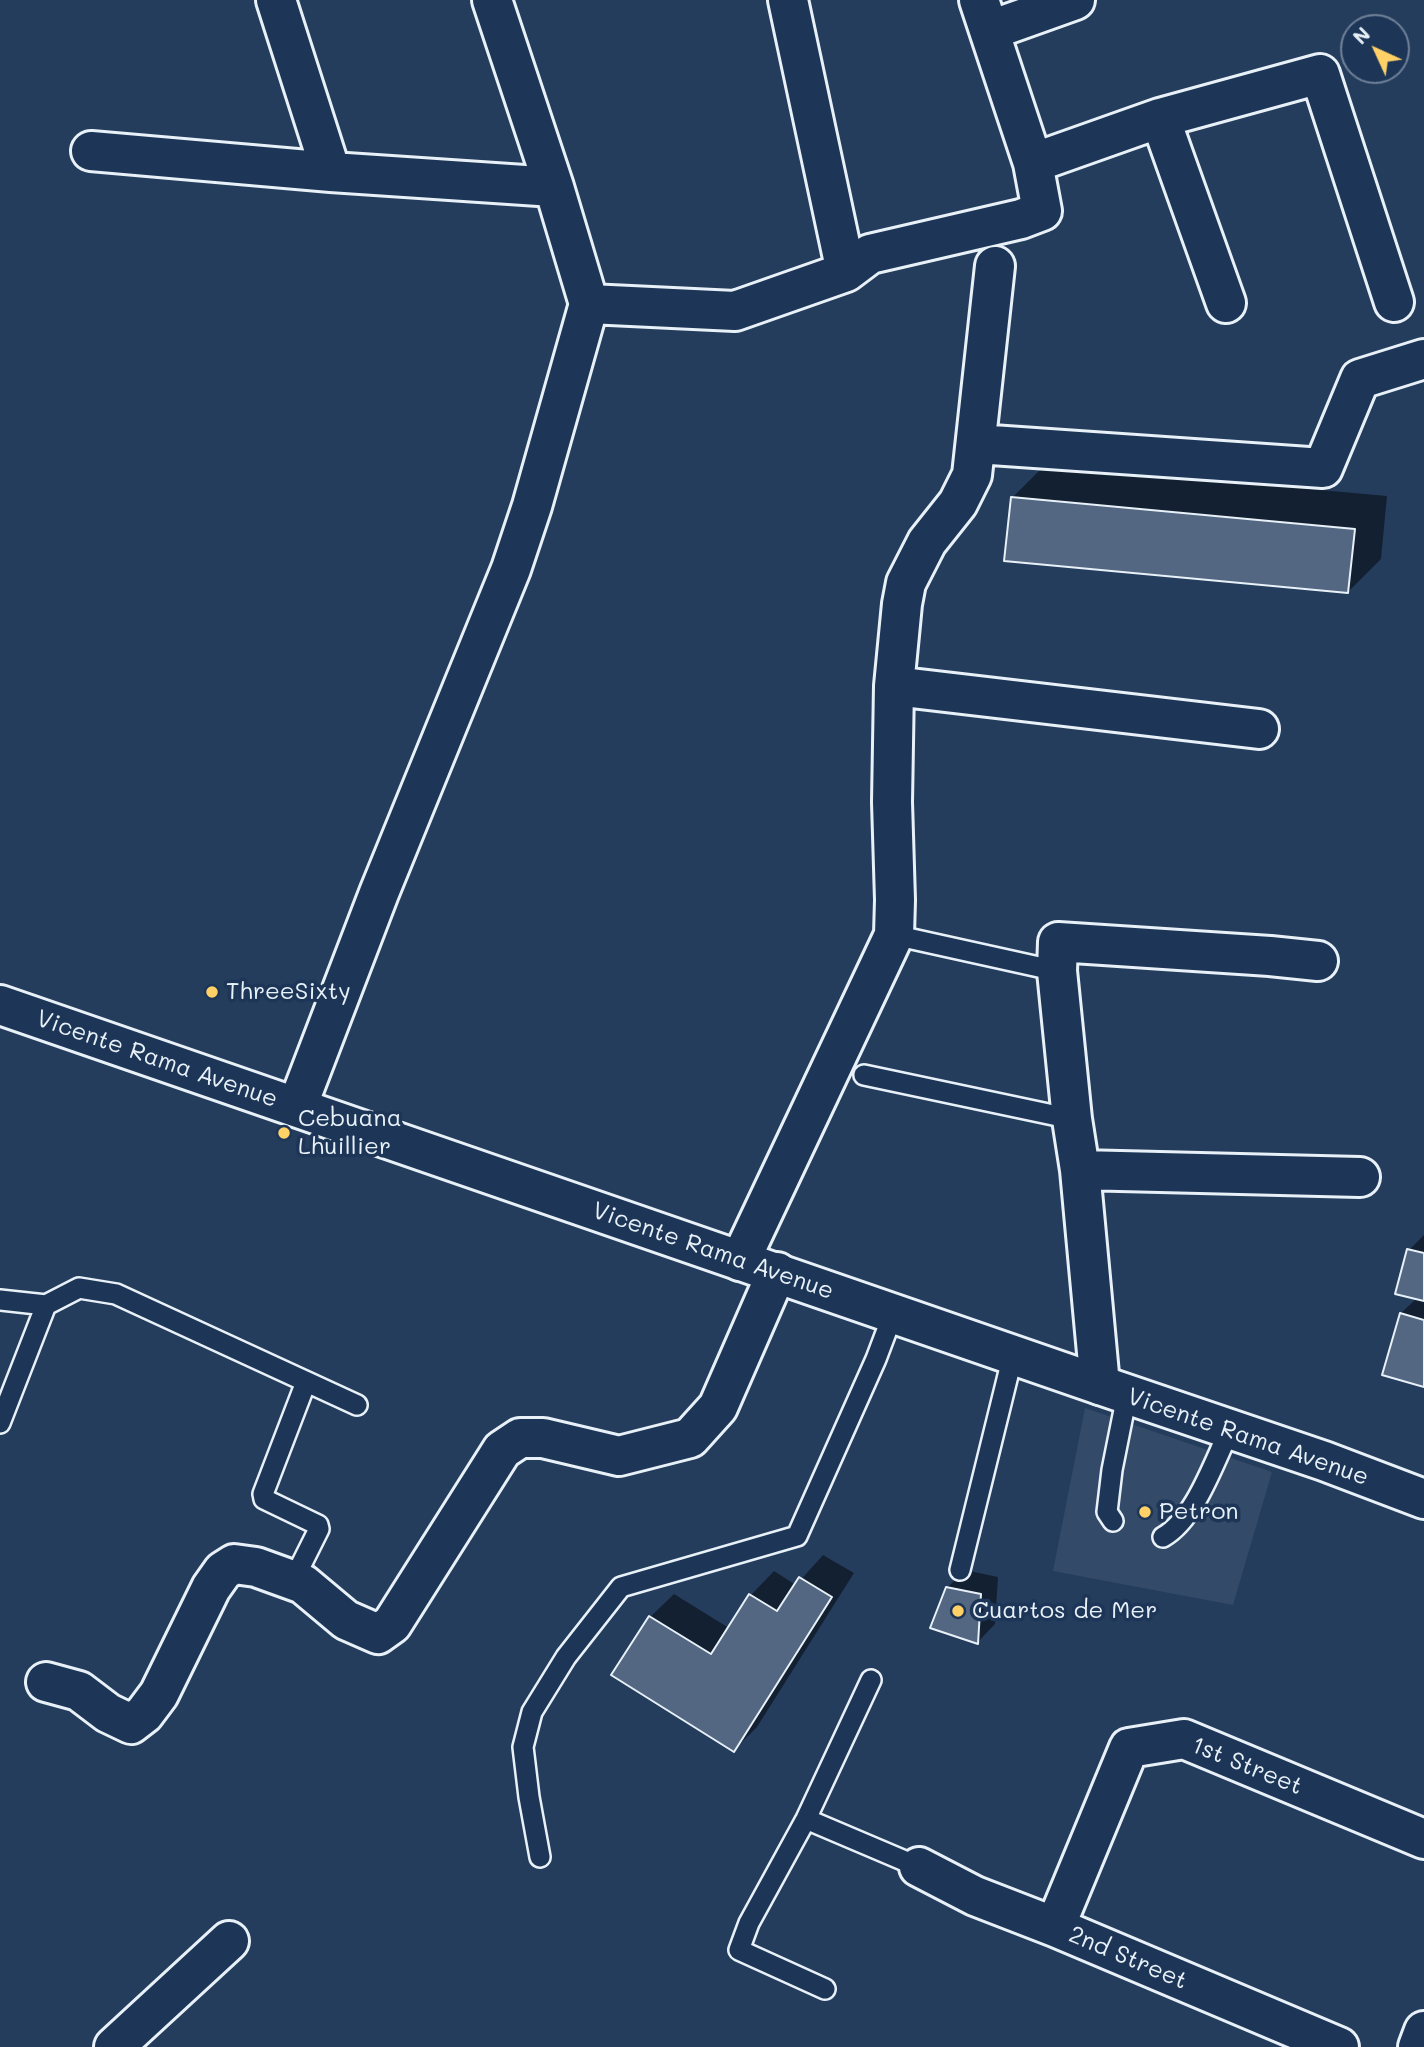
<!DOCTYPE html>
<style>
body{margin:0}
#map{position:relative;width:1424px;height:2047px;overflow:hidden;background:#253d5d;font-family:Mali,sans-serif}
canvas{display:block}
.north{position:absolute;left:1340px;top:14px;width:70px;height:70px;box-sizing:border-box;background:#1d3557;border:2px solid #6e8097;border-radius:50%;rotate:315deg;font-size:19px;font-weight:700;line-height:28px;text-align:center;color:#e8f1f8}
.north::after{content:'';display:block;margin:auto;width:24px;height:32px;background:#ffd166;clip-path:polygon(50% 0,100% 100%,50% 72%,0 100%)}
</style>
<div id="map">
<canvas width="1424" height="2047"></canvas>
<div class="north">N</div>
</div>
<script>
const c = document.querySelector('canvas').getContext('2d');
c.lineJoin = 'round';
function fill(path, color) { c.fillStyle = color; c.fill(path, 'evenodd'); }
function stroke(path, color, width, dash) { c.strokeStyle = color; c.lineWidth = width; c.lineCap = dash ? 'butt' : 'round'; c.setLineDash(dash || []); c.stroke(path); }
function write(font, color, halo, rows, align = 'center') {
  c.font = font + ' Mali,sans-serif'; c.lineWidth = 7; c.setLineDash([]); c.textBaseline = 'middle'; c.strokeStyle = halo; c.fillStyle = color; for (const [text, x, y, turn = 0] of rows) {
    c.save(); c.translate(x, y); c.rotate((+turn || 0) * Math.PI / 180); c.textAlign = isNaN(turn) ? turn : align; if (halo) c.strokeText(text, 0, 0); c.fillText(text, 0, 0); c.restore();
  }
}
fill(new Path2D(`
 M1085,1408L1272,1472L1233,1605L1053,1571Z`), '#334a68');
fill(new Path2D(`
 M1045,465L1387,496L1381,559L1348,592L1013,497Z
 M1424,1235V1385L1401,1313L1417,1298L1409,1250Z
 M823,1555L854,1573L757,1727L734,1750L650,1617L674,1594L729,1628L751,1595L774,1571L796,1585Z
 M965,1570L998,1577L995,1624L978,1642L947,1588Z`), '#0007');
const building = new Path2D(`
 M1011,497L1355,529L1348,593L1004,561Z
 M1407,1249L1424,1253V1301L1395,1294Z
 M1400,1313L1424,1320V1387L1382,1375Z
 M799,1577L832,1597L734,1752L611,1675L649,1616L711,1654L749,1594L777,1611Z
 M946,1587L981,1594L978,1644L930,1628Z`);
fill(building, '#536782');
stroke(building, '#e8f1f8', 2);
const service = new Path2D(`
 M894,935L1057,971
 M864,1075L1072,1119
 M0,1300L46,1305L79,1288L116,1294L357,1405
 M0,1423L46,1305
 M1113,1521L1107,1512L1112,1470L1127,1395
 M1163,1537C1195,1519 1214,1462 1230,1429
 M960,1570L1013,1355
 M293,1581L319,1529L318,1525L264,1499L263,1494L306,1382
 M806,1819L919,1867
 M540,1857L529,1797L523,1747L532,1712L566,1657L621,1587L797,1536L876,1359L893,1314
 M825,1989L739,1950L749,1923L806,1819L871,1680`);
const minor = new Path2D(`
 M276,0L331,172
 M788,0L846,272
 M991,30L1075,0
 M1160,118L1226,303
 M91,151L331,172L554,187
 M1033,163L1160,118L1320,74L1394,302
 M589,304L735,311L846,272L870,254L1021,219L1042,211L1033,163L979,0
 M977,444L1323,468L1360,379L1424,359
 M894,686L1259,729
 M297,1107L379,893L511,569L532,506L589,304L554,187L492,0
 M1080,1170L1360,1177
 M740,1261L894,935L895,900L892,802L894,686L902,604L906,583L927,542L958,503L972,475L995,266
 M1100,1385L1080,1170L1072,1119L1057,971L1058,942L1270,956L1318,961
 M46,1682L79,1691L108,1713L131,1724L144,1714L159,1694L211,1588L223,1571L234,1564L256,1567L303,1584L346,1620L378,1634L392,1624L502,1450L520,1438H543L619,1456L690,1438L718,1407L777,1272
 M919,1867L975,1896L1055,1927L1339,2047
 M1055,1927L1129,1748L1184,1739L1424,1839
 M114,2047L229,1941
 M1418,2047L1424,2031`);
const secondary = new Path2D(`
 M0,1005L1100,1385L1324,1461L1424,1499`);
stroke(service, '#e8f1f8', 24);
stroke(minor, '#e8f1f8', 44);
stroke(secondary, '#e8f1f8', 44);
stroke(service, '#1d3557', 19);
stroke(minor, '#1d3557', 38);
stroke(secondary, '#1d3557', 38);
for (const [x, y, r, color] of [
 [212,992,7,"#ffd166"],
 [284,1133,7,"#ffd166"],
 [1145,1512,7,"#ffd166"],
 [958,1611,7,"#ffd166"]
]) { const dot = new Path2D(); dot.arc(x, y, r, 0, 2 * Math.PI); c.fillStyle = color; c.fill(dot); stroke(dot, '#1d3557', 2.5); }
write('24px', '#e8f1f8', '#1d3557', [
 ["ThreeSixty",226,992],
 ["Cebuana",298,1119],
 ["Lhuillier",298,1147],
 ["Petron",1159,1512],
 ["Cuartos de Mer",972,1611]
], 'left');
write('24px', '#e8f1f8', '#1d3557', [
 ["Vicente Rama Avenue",157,1059,19],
 ["Vicente Rama Avenue",713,1251,19],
 ["Vicente Rama Avenue",1248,1437,19],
 ["1st Street",1247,1766,22],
 ["2nd Street",1128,1958,23]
]);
</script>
